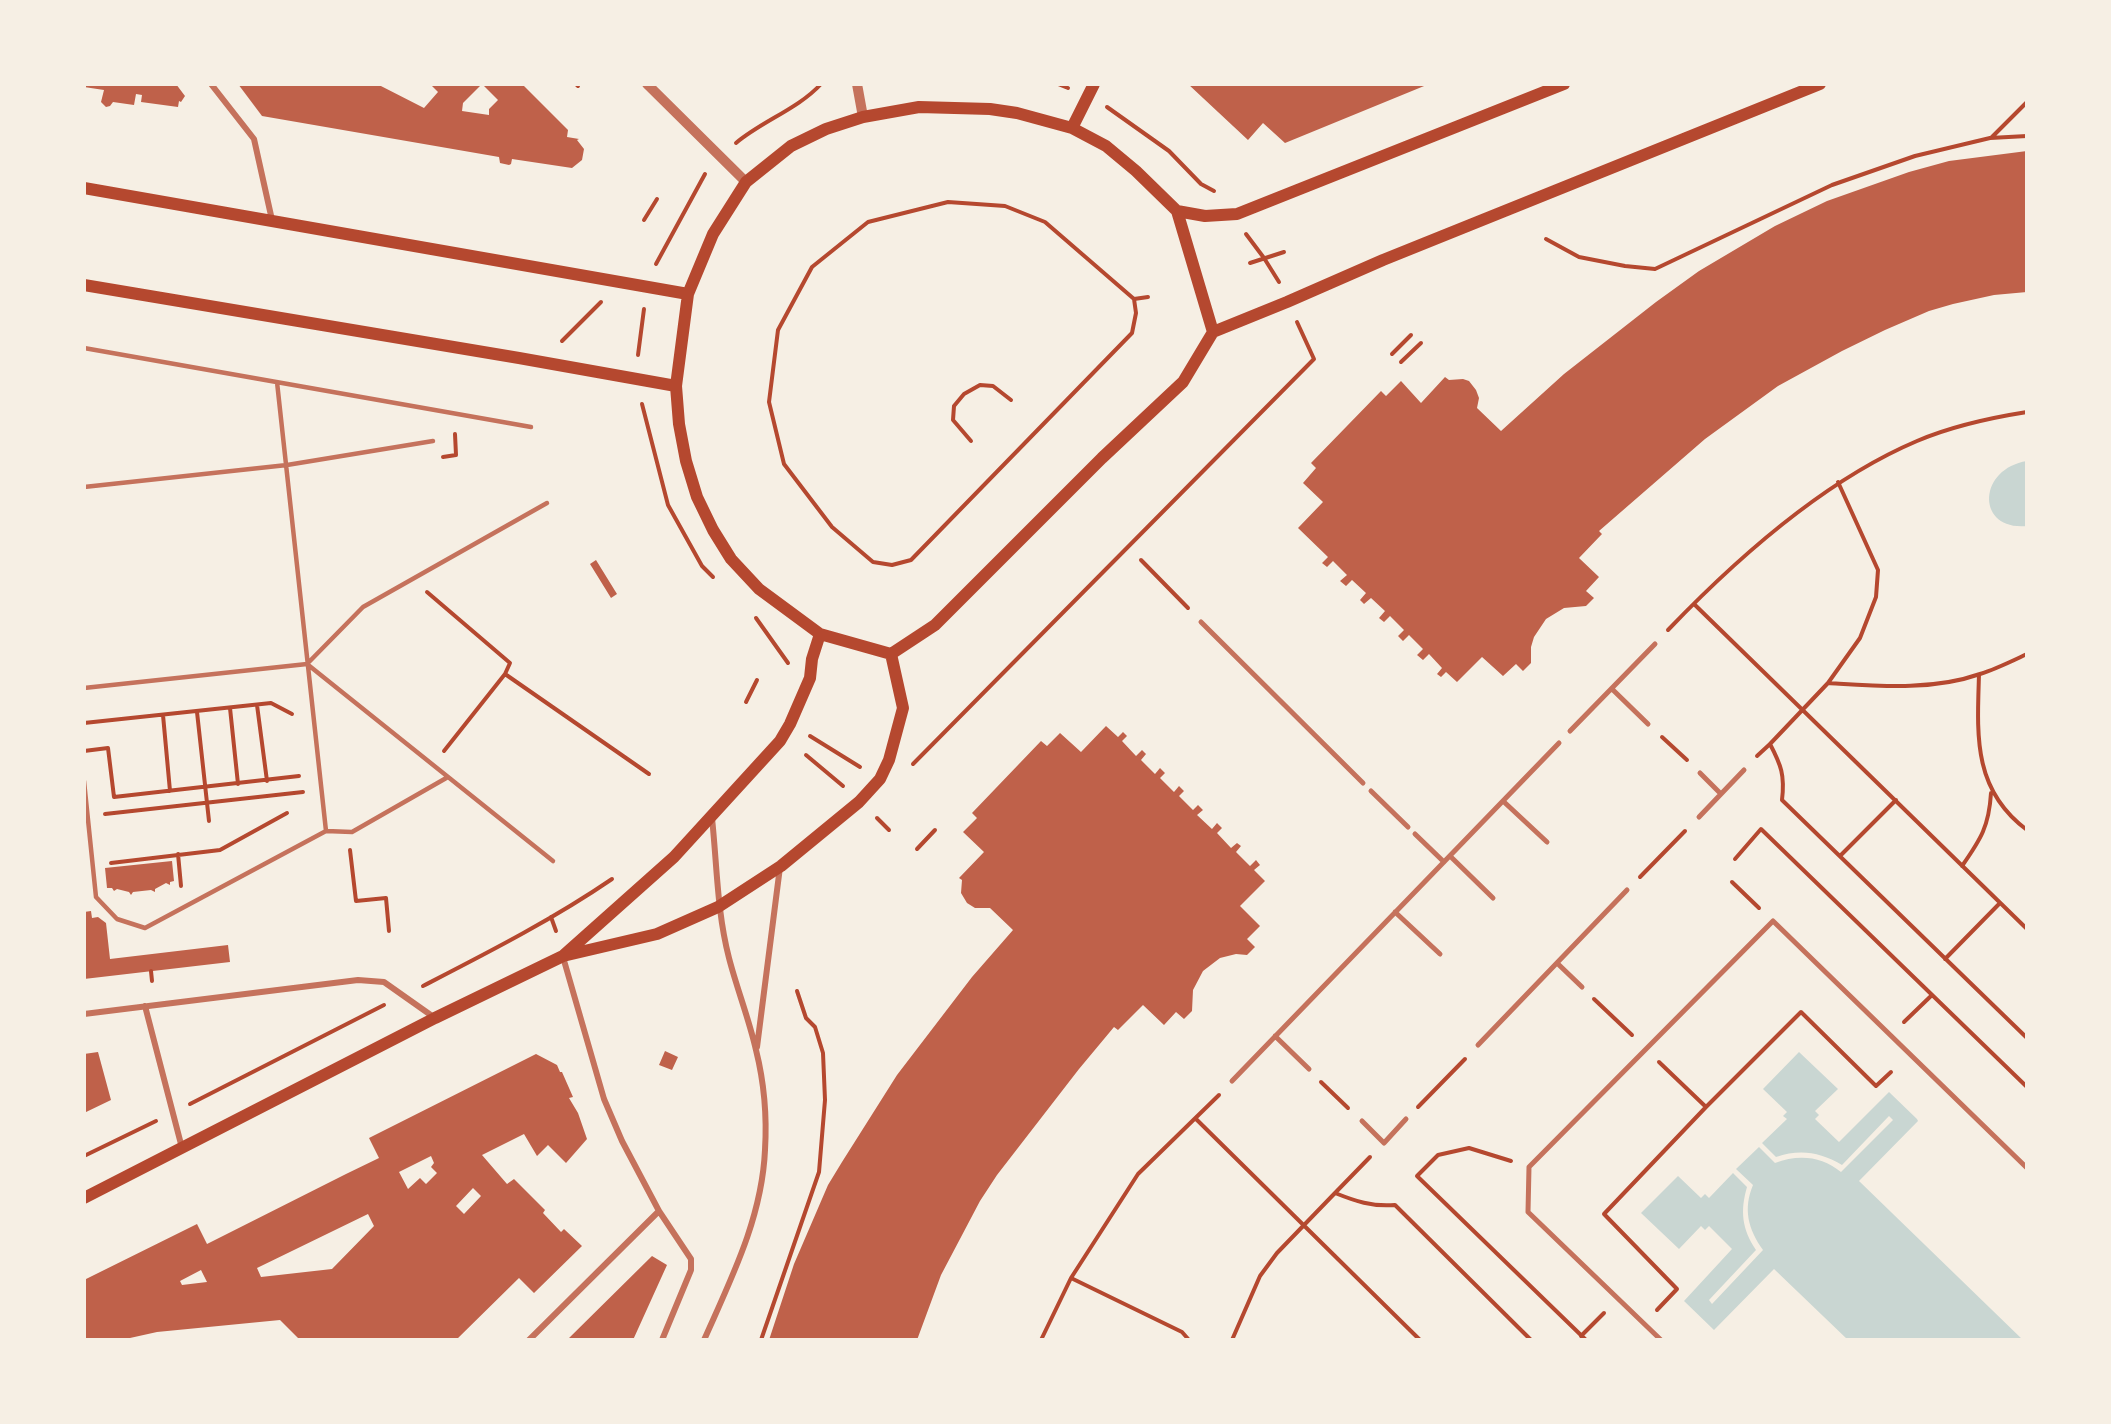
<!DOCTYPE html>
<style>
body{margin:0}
#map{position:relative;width:2111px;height:1424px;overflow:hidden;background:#f6efe4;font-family:Karla,sans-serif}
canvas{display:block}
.frame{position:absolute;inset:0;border:86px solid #f6efe4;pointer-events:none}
</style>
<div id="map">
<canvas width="2111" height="1424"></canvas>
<div class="frame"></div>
</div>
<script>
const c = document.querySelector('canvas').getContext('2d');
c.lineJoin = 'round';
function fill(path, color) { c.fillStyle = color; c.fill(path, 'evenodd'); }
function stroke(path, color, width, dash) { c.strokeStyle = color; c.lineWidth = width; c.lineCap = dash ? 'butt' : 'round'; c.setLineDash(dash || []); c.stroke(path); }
fill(new Path2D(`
 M2027,461V526C1976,531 1977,469 2027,461Z
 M1799,1052L1838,1089L1815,1111L1819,1115L1815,1119L1839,1142L1889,1092L1917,1119L1918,1121L1859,1181L2023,1340H1848L1774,1269L1714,1330L1684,1301L1732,1249L1709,1226L1705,1230L1701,1226L1679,1249L1641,1213L1678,1176L1701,1198L1705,1194L1709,1198L1733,1173L1747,1187C1740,1211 1742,1229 1756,1250L1709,1300L1712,1304L1763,1250C1748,1229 1743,1209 1753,1185L1736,1169L1759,1147L1775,1163C1798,1154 1822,1156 1841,1172L1893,1120L1889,1116L1842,1165C1820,1152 1800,1149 1776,1157L1762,1143L1787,1119L1783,1116L1787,1112L1763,1089Z`), '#c9d6d2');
fill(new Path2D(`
 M84,84H176L185,96L181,102L179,101L178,107L141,102L142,95L136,94L134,105L113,102L110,106L106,107L101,102L104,90L84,87Z
 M238,84H377L424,108L438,92L430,84H522L568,130L567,137L579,139L577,140L584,149L582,160L572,168L512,159L511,164L509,165L500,163L499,157L262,116ZM482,84L498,100L489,109V115L462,111L463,103Z
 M1188,84H1429L1285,143L1263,123L1248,140Z
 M2027,151V292L1994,295L1953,304L1929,311L1885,330L1842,351L1778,386L1705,439L1599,531L1602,534L1579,558L1599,577L1586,591L1594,598L1586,606L1564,608L1546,619L1534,637L1531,647V663L1523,671L1516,664L1503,676L1482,657L1457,682L1446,672L1441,677L1437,674L1442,668L1429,654L1423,660L1417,655L1423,649L1409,635L1403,641L1398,636L1404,630L1390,616L1384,622L1379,618L1385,611L1371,598L1364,604L1360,600L1366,593L1352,580L1346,586L1340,581L1347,575L1333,561L1327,567L1322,563L1328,557L1298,528L1323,502L1303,483L1316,468L1311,463L1381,391L1386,396L1401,381L1421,403L1445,377L1449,380L1463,379L1469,381L1476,390L1479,398L1477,408L1501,431L1564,374L1656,302L1699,271L1775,226L1827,201L1909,172L1949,161Z
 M596,560L617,594L611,598L590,564Z
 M1106,726L1118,737L1123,732L1127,736L1122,741L1136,756L1142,750L1146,754L1141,760L1155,774L1160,768L1165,773L1160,778L1174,792L1179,786L1184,791L1179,796L1193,810L1198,805L1203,810L1197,815L1212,829L1217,823L1222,828L1217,833L1231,848L1237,843L1241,846L1236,852L1250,866L1256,860L1260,865L1254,870L1265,881L1240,906L1260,926L1247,939L1255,947L1247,955L1236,954L1220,958L1203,971L1193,990L1192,1011L1184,1019L1176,1012L1164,1025L1143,1005L1118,1030L1114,1027L1079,1069L997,1175L980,1201L941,1275L917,1340H769L794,1264L828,1185L842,1162L897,1075L972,977L1013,930L990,908H975L967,903L961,893L962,880L959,878L984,852L963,832L977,818L972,813L1041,741L1047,746L1060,733L1081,752Z
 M172,861L174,881L170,882V885L166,883L155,889V892L151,890L133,892L131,895L129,892L117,889L114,891L112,888H107L105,868Z
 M91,911L92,918L98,917L106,923L110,959L228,945L230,962L84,979V912Z
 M665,1051L678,1057L672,1070L659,1065Z
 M98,1052L111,1100L84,1113V1054Z
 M536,1054L557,1065L560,1072H562L573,1097L569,1098L578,1113L587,1139L566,1163L548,1145L537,1156L524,1134L482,1155L507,1184L514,1179L545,1210L543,1213L561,1232L564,1229L582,1246L534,1293L519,1278L456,1340H300L280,1320L157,1332L130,1338L128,1340H84V1280L197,1224L207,1244L346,1174L379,1158L369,1138ZM431,1156L434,1163L431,1167L437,1173L426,1184L420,1178L408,1189L399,1172ZM473,1188L481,1196L464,1214L456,1206ZM368,1214L374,1226L332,1269L261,1277L257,1268ZM201,1270L207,1282L182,1285L180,1281Z
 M652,1256L667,1265L633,1340H567Z`), '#bf614a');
stroke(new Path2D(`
 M576,84L578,86
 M1058,84L1068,88
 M1107,107L1169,151L1201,184L1214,191
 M1991,138L2027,102
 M736,143C762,121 798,109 821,84
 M644,220L657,199
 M1246,234L1264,258L1279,282
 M1546,239L1579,257L1625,266L1655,269L1832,185L1915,156L1990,138L2027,136
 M1250,263L1284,252
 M656,264L705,174
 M1134,299L1136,313L1132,333L911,560L892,565L873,562L832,527L784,464L769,402L778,330L812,267L868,222L948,202L1005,206L1045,222L1134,299L1148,297
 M562,341L601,302
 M1392,354L1411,335
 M638,355L644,309
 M1401,362L1421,343
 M642,404L668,505L702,566L713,577
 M971,441L953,420L954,406L964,394L980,385L993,386L1011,400
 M443,457L456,455L455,434
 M1838,482L1878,570L1876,597L1860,638L1828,683L1770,744C1781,765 1785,775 1782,800L2027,1038
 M1141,560L1188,608
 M427,592L510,663L505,674L649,774
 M1694,604L2027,929
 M756,618L788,663
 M1668,630C1737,558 1825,480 1917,441C1952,426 1989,418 2027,412
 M1979,675C1977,736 1973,790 2027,830
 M1828,683C1878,686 1932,691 1980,674C1996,669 2012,661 2027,654
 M746,702L757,680
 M257,705L267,781
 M230,708L238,784
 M197,712L209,821
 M163,715L170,791
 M84,723L271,703L292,714
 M810,736L860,767
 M1662,737L1687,760
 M84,751L108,748L114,797L299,776
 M444,751L505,674
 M806,755L843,786
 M1757,756L1770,744
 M913,764L1314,359L1297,322
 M105,814L303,792
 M877,818L889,830
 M917,849L935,830
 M350,850L356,901L386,898L389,931
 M178,854L181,886
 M1840,856L1896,800
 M1735,859L1761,829L2027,1087
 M111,863L220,850L287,813
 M1962,866C1981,839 1989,826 1991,793
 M1640,877L1685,831
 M1732,882L1759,908
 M551,917L556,931
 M1945,959L2000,903
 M151,971L152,981
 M423,986C487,953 552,920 612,879
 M1594,999L1632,1035
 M1904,1022L1932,995
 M1321,1082L1348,1108
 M190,1104L384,1005
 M1418,1107L1465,1059
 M1706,1107L1801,1012L1876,1086L1891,1072
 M1196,1119L1420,1340
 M84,1156L156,1121
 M1511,1161L1469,1148L1438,1155L1417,1176L1586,1340
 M1335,1193L1370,1157
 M1071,1278L1182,1332L1189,1340
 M1657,1310L1677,1289L1604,1214L1706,1107L1659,1062
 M1581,1336L1604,1313
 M761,1340L819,1172L825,1100L823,1053L815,1027L806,1018L797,991
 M1041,1340L1071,1278L1138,1174L1219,1095
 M1232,1340L1260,1276L1277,1253L1335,1193C1355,1201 1372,1207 1395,1205L1531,1340`), '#b5482f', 4);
stroke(new Path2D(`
 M84,348L531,427
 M277,382L326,831
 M84,487L287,465L433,441
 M307,664L553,861
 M307,664L363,607L547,503
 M84,688L307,664
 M84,781L96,897L117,919L145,928L326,831L352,832L448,777`), '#c5725c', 4.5);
stroke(new Path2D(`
 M1201,622L1363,783
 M1612,689L1648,724
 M1570,731L1655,644
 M1371,791L1408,827
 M1721,794L1744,770
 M1503,801L1547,842
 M1699,817L1721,794L1700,773
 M1415,834L1444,862
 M1450,856L1493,898
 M1395,912L1440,954
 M1557,963L1582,987
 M1275,1036L1309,1069
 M1478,1045L1627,890
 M1232,1081L1559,743
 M1362,1121L1384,1143L1406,1119
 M1661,1340L1528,1212L1529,1167L1773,921L2027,1168`), '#c5725c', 5);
stroke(new Path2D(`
 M211,84L254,139L272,220
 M563,957L604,1099L622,1141L659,1211L691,1259V1270L662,1340
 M145,1006L182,1148
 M84,1014L358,980L384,982L435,1018
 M757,1047L780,867
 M529,1340L659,1211
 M704,1340C731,1279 762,1218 765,1150C767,1117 764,1082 756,1050C749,1019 737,989 729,958C717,912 717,865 712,818`), '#c5725c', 6);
stroke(new Path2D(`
 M647,84L746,182
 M857,84L863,117`), '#c5725c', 10);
stroke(new Path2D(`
 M1072,128L1094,84
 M84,188L688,294
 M1177,211L1205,216L1237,214L1564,84
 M84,285L519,358L676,386
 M1213,332L1177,211L1136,171L1106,146L1072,128L1017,113L990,109L919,107L863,117L826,129L791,146L746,182L713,234L688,294L676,386L679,424L686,461L697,497L713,530L731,559L759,589L820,634L891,654L935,625L1102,458L1183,382L1213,332L1287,302L1383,260L1820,84
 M564,955L674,857L780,741L790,724L810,678L812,659L820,634
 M84,1198L435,1018L563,956L657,934L718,907L781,866L859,802L880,779L889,760L903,708L891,654`), '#b5482f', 12);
</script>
